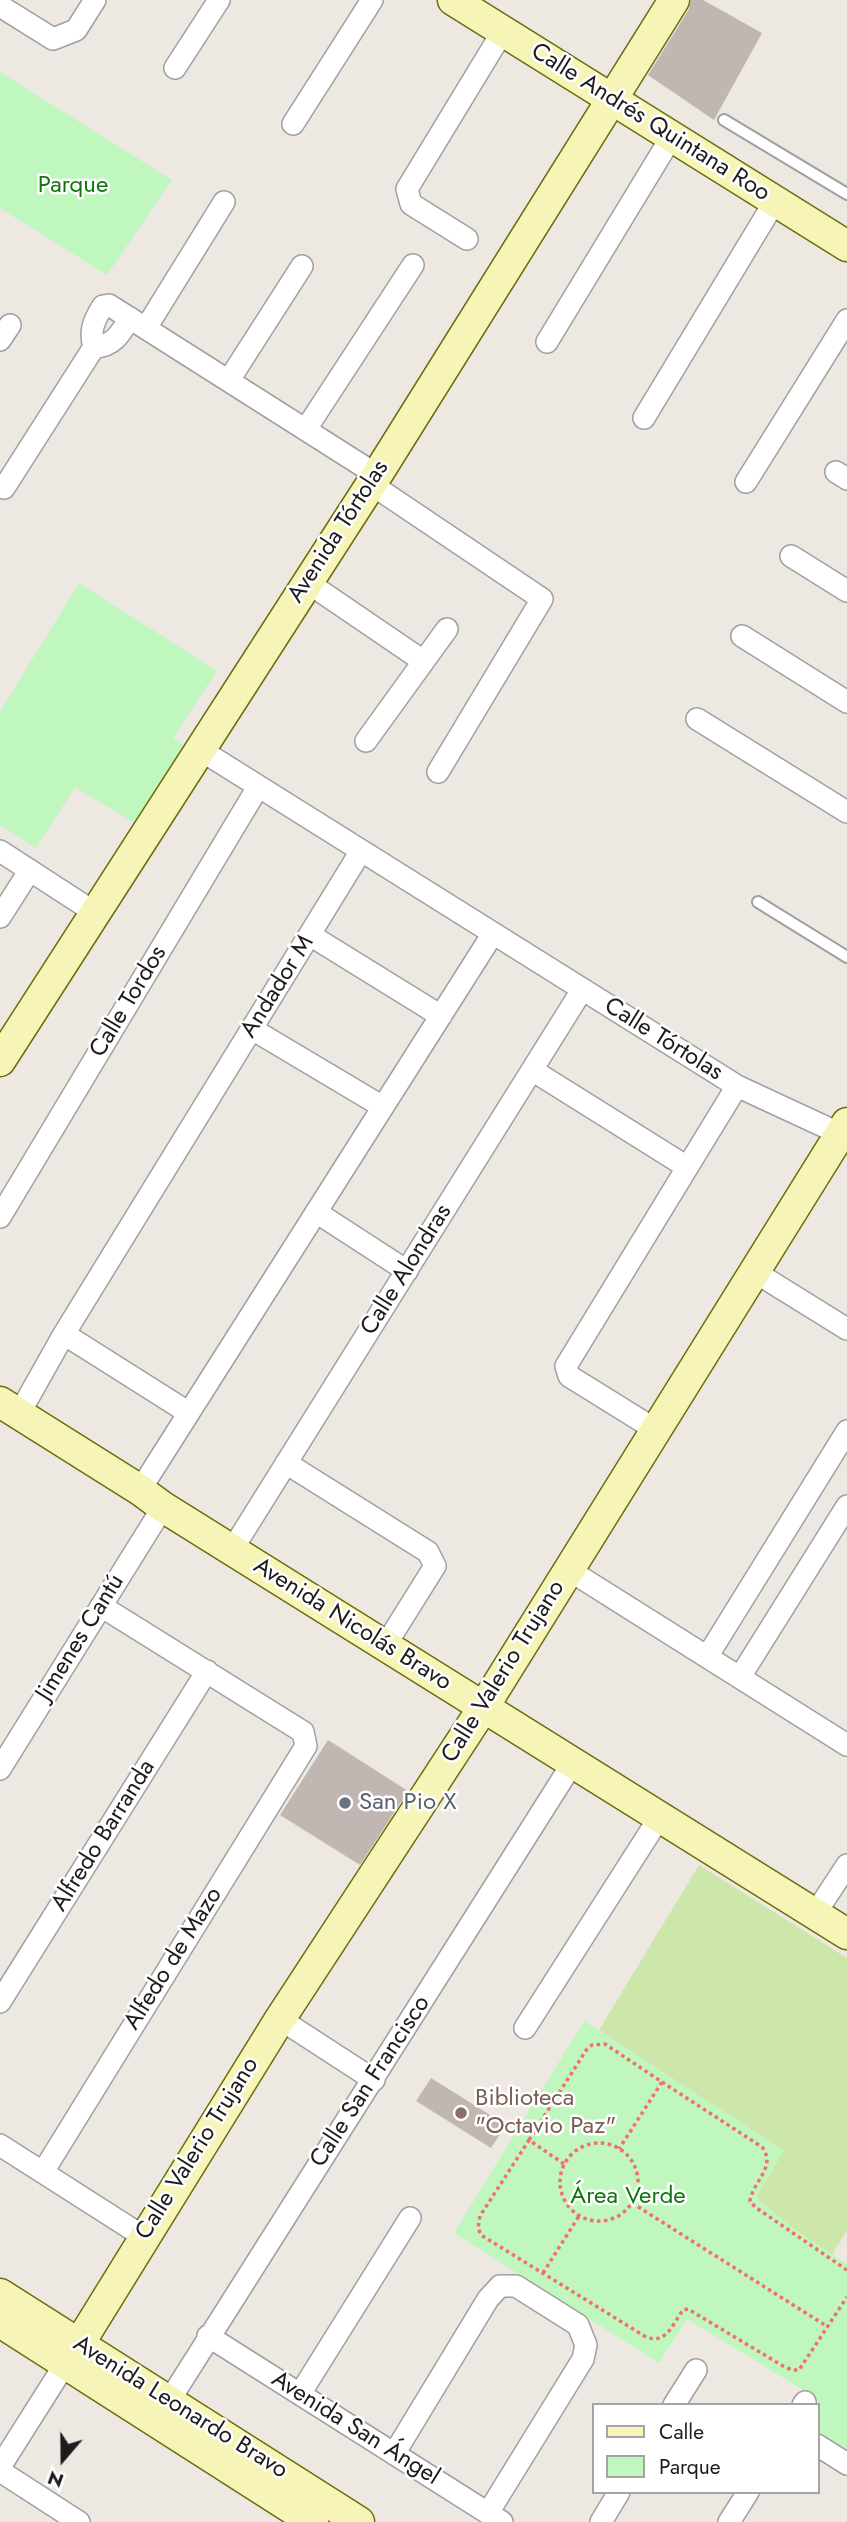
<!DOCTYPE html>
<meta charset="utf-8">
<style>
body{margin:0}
#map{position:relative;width:847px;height:2522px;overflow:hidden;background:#ede8e2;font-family:Jost,sans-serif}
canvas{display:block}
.legend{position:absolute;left:592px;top:2403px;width:228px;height:91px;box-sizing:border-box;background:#fff;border:2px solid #a4a4a4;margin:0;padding:9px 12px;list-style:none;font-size:21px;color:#1c1c1c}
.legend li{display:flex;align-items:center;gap:14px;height:35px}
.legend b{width:35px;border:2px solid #a4a4a4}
.north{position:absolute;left:28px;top:2424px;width:70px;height:70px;-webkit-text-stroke:5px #fff;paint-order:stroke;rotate:200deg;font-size:19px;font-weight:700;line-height:28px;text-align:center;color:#1c1c1c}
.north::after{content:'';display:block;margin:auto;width:24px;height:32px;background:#1c1c1c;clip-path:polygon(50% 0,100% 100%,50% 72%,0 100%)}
</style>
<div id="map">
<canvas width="847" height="2522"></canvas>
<ul class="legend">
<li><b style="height:9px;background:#f7f4b7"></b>Calle</li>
<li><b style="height:19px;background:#c0f7bf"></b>Parque</li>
</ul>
<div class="north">N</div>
</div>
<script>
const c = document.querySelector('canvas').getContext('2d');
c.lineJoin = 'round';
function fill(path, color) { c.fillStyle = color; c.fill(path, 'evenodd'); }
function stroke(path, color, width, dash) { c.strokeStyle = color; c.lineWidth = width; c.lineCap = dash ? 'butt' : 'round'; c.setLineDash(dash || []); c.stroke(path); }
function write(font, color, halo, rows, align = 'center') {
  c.font = font + ' Jost,sans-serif'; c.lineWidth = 5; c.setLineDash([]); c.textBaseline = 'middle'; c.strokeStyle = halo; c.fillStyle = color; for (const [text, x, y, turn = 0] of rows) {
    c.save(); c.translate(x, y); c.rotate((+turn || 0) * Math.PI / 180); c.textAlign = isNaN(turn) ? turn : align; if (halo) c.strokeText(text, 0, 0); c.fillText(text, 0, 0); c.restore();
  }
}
fill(new Path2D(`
 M699,1865L847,1958V2230L832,2255L790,2226L756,2197L783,2151L599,2030Z`), '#cde6a9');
fill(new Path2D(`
 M0,72L172,180L107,275L0,208Z
 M79,583L217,671L173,738L184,745L136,824L75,787L36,848L0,825V712Z
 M584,2021L784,2151L756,2197L790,2226L847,2264V2452L817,2433V2405H804L810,2394L687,2319L659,2363L454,2233Z`), '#c0f7bf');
fill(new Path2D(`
 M691,0H703L762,33L714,120L648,75L689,9Z
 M328,1740L408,1791L360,1865L280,1815Z
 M431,2078L506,2125L491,2148L416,2101Z`), '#c1b7b2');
const lane = new Path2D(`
 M724,120L847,194
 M758,902L847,957`);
const street = new Path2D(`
 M0,6L53,39L76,30L95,0
 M175,68L219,0
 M293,124L372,0
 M467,239L411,204L407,189L503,31
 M146,328L224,202
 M0,340L10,325
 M547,342L672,136
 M94,347C89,331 94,320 103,306L109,305L377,475
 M94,347C113,347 121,333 130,318
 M229,380L302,266
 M644,418L775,201
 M306,429L413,265
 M836,472L847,479
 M746,482L847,320
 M371,484L542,599L438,772
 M4,488L94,347
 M791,556L847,591
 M307,582L423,661
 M742,636L847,702
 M697,719L847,812
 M366,741L447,629
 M199,749L737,1086L847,1137
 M0,851L94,912
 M0,917L30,870
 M310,935L441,1016
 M252,1029L383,1107
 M532,1070L687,1167
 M316,1212L407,1271
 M0,1217L258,787
 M755,1272L847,1329
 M64,1334L189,1413
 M19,1414L64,1334L361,851
 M656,1430L569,1376L566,1366L737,1086
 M286,1463L428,1552L435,1566L385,1646
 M140,1490L492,935
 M232,1550L582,990
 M569,1570L847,1745
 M707,1657L847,1431
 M740,1677L847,1506
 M0,1769L163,1507
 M815,1914L847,1865
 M0,2002L207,1671
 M280,2019L374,2080
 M525,2028L659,1818
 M0,2145L144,2237
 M43,2172L306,1746L303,1732L101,1606
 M208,2336L502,2522
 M300,2394L410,2218
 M169,2401L572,1764
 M674,2405L696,2370
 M803,2405L805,2402
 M817,2445L847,2464
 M394,2454L488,2299L500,2286H516L578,2325L586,2345L583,2359L488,2513
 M0,2467L72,2353
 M0,2471L79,2522
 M601,2522L619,2492
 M729,2522L748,2492`);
const secondary = new Path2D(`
 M453,0L847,246
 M0,1061L377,475L674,0
 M0,1402L140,1490L163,1507L847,1934
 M0,2294L359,2522
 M0,2322L313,2522
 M79,2344L280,2019L483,1708L847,1123`);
stroke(lane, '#a0a0a0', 14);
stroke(street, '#a0a0a0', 24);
stroke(secondary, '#6c6d09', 33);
stroke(new Path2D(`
 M662,2082L762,2147C777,2167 753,2181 750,2201L755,2207L847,2270
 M529,2140L587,2049L592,2045L605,2044L662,2082L619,2149
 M560 2182a39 39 0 1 1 78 0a39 39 0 1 1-78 0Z
 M564,2164L529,2140L480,2216L478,2228L481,2235L646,2337C667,2345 673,2323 683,2310L688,2309L783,2366L792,2370H799L847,2297
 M632,2203L828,2327
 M543,2273L579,2216`), '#f46e6c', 3.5, [3.5, 3.5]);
stroke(lane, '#fff', 10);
stroke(street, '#fff', 21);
stroke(secondary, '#f7f4b7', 30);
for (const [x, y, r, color] of [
 [345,1803,7,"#6b7280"],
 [461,2113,7,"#8d6e63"]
]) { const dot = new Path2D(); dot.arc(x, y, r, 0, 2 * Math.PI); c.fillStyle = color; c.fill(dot); stroke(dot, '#fff', 2.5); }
write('24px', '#1c1c1c', '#fff', [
 ["Calle Andrés Quintana Roo",650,123,32],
 ["Avenida Tórtolas",339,532,-57],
 ["Andador M",278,987,-58],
 ["Calle Tordos",129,1002,-59],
 ["Calle Tórtolas",663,1040,32],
 ["Calle Alondras",407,1270,-58],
 ["Avenida Nicolás Bravo",352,1625,32],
 ["Jimenes Cantú",81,1638,-58],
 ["Calle Valerio Trujano",504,1672,-58],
 ["Alfredo Barranda",104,1836,-58],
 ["Alfedo de Mazo",174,1959,-58],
 ["Calle San Francisco",371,2082,-57],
 ["Calle Valerio Trujano",198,2149,-58],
 ["Avenida Leonardo Bravo",180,2408,32],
 ["Avenida San Ángel",355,2429,32]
]);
write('24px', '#10750f', '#fff', [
 ["Parque",73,186],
 ["Área Verde",628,2197]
]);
write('24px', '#5b616d', '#fff', [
 ["San Pio X",359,1803]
], 'left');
write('24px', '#785e54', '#fff', [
 ["Biblioteca",475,2099],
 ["\"Octavio Paz\"",475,2127]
], 'left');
</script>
